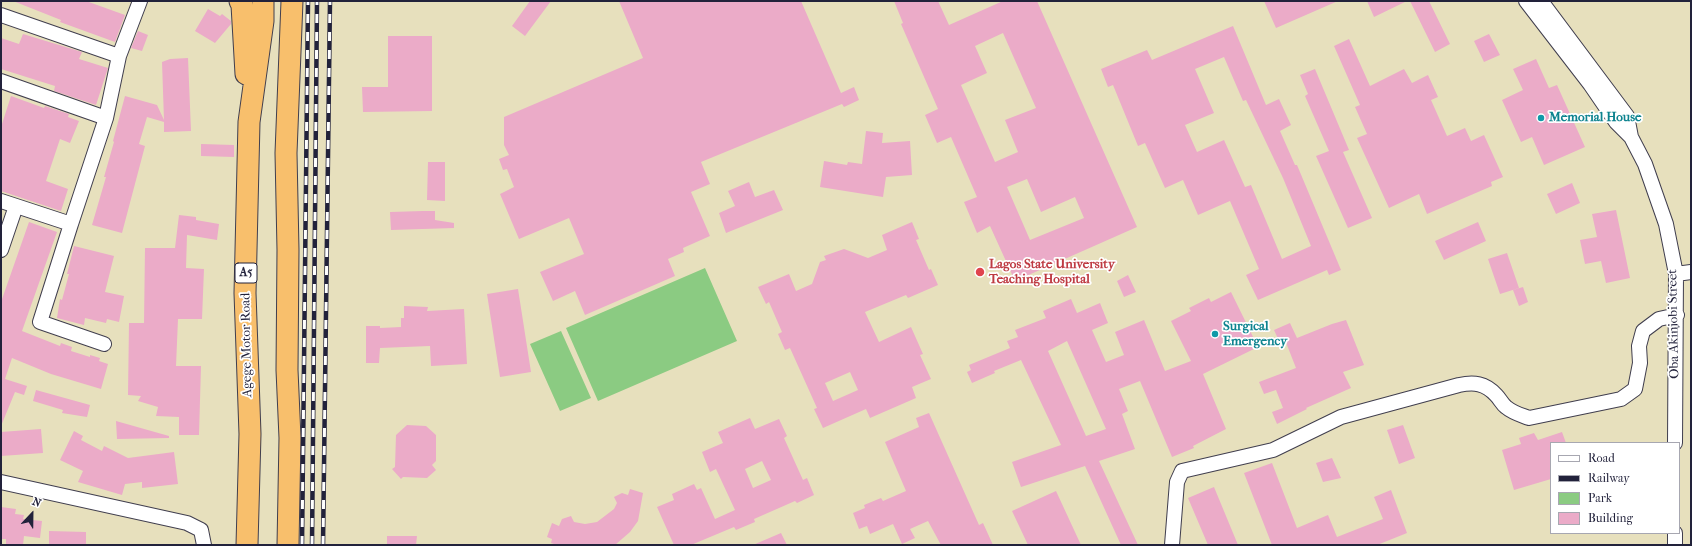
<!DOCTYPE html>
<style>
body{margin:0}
#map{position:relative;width:1692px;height:546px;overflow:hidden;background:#e7e0bd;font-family:"IM FELL French Canon",serif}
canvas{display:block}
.frame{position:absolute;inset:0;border:2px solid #22223b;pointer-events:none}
.legend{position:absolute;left:1550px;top:442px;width:130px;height:92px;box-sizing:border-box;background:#fff;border:1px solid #a7a7b1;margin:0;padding:5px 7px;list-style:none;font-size:12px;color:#22223b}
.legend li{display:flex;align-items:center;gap:8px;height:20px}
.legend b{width:20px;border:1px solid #a7a7b1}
.north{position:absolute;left:12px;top:494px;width:40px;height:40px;-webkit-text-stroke:3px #fff;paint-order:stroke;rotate:22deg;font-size:11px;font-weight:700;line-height:16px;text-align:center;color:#22223b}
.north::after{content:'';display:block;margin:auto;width:14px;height:18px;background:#22223b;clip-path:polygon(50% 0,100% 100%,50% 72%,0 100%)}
</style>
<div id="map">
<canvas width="1692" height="546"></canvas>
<div class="frame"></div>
<ul class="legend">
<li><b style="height:5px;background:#fff"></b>Road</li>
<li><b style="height:5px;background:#22223b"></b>Railway</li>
<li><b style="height:11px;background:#8bcb82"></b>Park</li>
<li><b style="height:11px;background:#ebabc8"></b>Building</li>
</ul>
<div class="north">N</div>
</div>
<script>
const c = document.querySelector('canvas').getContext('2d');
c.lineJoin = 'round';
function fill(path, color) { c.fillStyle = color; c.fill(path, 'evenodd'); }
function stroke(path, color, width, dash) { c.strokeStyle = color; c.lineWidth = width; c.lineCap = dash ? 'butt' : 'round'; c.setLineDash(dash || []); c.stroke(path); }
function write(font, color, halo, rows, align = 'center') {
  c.font = font + ' "IM FELL French Canon",serif'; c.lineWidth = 3.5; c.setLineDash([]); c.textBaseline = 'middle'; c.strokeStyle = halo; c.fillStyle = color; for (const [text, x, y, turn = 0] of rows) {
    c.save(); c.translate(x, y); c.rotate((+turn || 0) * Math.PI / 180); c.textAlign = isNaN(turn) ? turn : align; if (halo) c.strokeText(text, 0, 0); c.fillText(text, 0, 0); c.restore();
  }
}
fill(new Path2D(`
 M705,268L737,341L598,401L566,328Z
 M561,331L591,398L560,411L530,344Z`), '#8bcb82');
fill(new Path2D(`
 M13,1H86L125,15L115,42L60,22L61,20Z
 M530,1H551L525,36L512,26Z
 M619,1H801L841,93L854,87L859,100L844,107L842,104L701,162L710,184L691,192L710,236L683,248L684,252L668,259L675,276L585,315L575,291L553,301L540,272L584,254L569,218L519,239L500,194L514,187L507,169L503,170L499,159L509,155L504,145V117L643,58Z
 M894,1H938L949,25L1003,1H1037L1137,227L1015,281L990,226L977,233L964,202L977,197L951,137L937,143L925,115L938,109L901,24L903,23ZM1003,33L1036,108L1005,120L1018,152L995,162L961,85L987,73L975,46ZM1027,179L1041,212L1075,197L1084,218L1030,240L1007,187Z
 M1264,1H1338L1276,28Z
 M1367,1H1407L1374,17Z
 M1410,1H1429L1450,44L1435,52Z
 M208,9L220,16L222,14L231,21V24L215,43L195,31Z
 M1233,26L1266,105L1279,99L1291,125L1280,131L1295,165H1297L1341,270L1329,275L1327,270L1258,300L1246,275L1259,269L1230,201L1198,215L1183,180L1165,188L1145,143L1138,146L1113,85L1108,87L1101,69L1147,50L1152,60ZM1224,57L1243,101L1246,100L1283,178L1311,246L1282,259L1251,185L1245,187L1224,140L1197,152L1185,125L1214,113L1195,69Z
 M138,31L148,35L142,51L131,48Z
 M23,34L82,52L79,59L108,68L96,105L54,91L55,86L1,69V38L19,44Z
 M1489,34L1500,55L1484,62L1474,41Z
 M388,36H432V111L363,112L362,87H388Z
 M1349,39L1370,86L1404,69L1412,83L1428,75L1438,97L1431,100L1447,136L1465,128L1471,141L1484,135L1503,177L1491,182L1492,186L1427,214L1419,194L1389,208L1357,138L1367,134L1355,107L1360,105L1334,46Z
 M188,58L191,131L164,132V122L147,117L139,144L145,146L122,233L92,225L106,177H104L114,142L113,141L125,96L157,105L164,120L162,62L170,59Z
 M1536,59L1549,88L1557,85L1585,147L1544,165L1532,137L1521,142L1502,100L1523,90L1513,69Z
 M1315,69L1349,150L1343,152L1372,218L1348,228L1316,156L1329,151L1305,96L1308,94L1300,75Z
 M11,96L44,108L45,106L69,114L68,117L79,121L70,143L60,139L46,181L68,189L61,211L1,191V127Z
 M866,131L883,133L882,143L910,141L912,175L886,177L883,197L820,187L824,161L847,165L848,162L862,164Z
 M201,144L234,145V157L201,156Z
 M428,162H445V201L427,200Z
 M749,182L755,197L774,190L783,210L726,233L719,213L735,206L728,191Z
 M1572,183L1580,203L1556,214L1547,194Z
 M1616,210L1630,278L1606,283L1601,261L1585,264L1580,240L1597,237L1592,214Z
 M423,211H435V220L454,223V228L391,230L390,212Z
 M179,215L196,217V220L219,224L217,240L187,235L186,268L204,269L202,319H178L176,366H201L199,435H179V417L156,416L158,407L138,401L141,396L128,395L129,323H144L145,248H175Z
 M29,222L57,232L22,331L60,346L61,343L72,347L71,351L90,357V355L100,358L99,361L108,364L101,389L51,374L12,358L5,379L27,386L24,395L15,392L1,426V302Z
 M912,222L919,239L916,240L929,270L931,269L938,285L908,298L906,295L865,312L879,342L911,327L923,354L920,355L931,379L912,387L916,398L870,418L866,409L823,428L814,409L817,408L790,348L785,350L778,334L782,332L769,302L766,304L758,287L789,274L796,291L812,284L820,262L826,260L824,256L844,249L868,258L887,250L882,235ZM850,372L858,390L833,401L825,383Z
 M1478,222L1486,241L1444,260L1435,241Z
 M74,246L114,256L105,292L124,296L119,322L107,319L106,323L85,318L84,325L57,318L60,299L62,300L69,274H67Z
 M1507,253L1519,288L1500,294L1488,259Z
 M1128,275L1136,292L1124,297L1117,281Z
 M1523,287L1528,302L1519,306L1513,290Z
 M518,289L531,372L500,377L487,294Z
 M1231,292L1258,347L1203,374L1226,429L1193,446L1194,448L1172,457L1140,381L1119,389L1128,411L1122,414L1135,449L1099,461L1138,545H1121L1085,466L1021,487L1012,462L1061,445L1021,360L994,371L995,373L972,383L967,372L971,370L969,365L1010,348L1007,341L1018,337L1015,330L1046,318L1043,311L1071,299L1077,313L1100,303L1108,323L1092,330L1106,362L1124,355L1115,332L1144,320L1165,371L1191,361L1171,321L1191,311L1189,308L1209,298L1211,302ZM1067,341L1106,429L1086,436L1048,351Z
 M404,306L428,307L427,311L464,309L467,364L431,366L430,346L380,348L379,363H366V326H380V328L401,327V318H404Z
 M1346,320L1364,365L1343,372L1351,388L1306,408L1307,409L1277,424L1272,412L1283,408L1276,390L1264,394L1259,382L1296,368L1285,340L1280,343L1274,330L1290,323L1297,338L1332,324Z
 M36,390L90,405L87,417L62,413L63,410L33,401Z
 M929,413L979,525L983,523L993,545H941L928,521L910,529L915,538L902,544L893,524L870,534L867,526L859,529L853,513L865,508L864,505L881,498L883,501L906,491L885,442L919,427L916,418Z
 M750,418L755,429L779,419L787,436L784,438L803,480L807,478L814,495L797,503L795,501L754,519L755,522L736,530L734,527L691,545H674L657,507L674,500L672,494L694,484L697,490L701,488L715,519L735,510L716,469L710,472L702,452L723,443L718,432ZM762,461L771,480L753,488L745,469Z
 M116,421L169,436V438L117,439Z
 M407,425L426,426L436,435V461L432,465L436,470L427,478L403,477L401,479L392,469L395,467L396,435Z
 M1403,425L1415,458L1399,464L1387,430Z
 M41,429L43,453L1,456V432Z
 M74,431L83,436L81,440L102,451L104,446L128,458L174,452L178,484L142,488V482L125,484L122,495L78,482L83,471L60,460Z
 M1562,432L1566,443H1551V479L1514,490L1502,450L1521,444L1519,438L1534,433L1538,440Z
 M1332,458L1341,478L1323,482L1316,463Z
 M1272,463L1297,528L1328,515L1337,537L1383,519L1374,497L1391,490L1407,533L1377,545H1272L1244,473Z
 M1214,487L1238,545H1208L1188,498Z
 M630,489L643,493L638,521L630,532L615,545H557L551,543L552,539L547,537L552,523L559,526L562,519L571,516L574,522L585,524L597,522L614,509L617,503L614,497L622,493L628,495Z
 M1056,491L1081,545H1028L1012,511Z
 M1,507L16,509L15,514L24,515L23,519L42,521L40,538L24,536L23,545H6V539H1Z
 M49,531L86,532V545H49Z
 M781,533L787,545H753Z
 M387,536H417L416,545H387Z`), '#ebabc8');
const minor = new Path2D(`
 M1526,1L1590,84L1616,122L1631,137
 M1541,1L1627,116L1631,137L1645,164L1666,224L1676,274L1675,443
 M1,15L119,56
 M1,81L106,118
 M1,201L71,224L106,118L119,56L140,1
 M71,224L40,322L104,344
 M1,250L16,206
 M1676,274L1691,272
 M1,482L187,523L201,530L204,545
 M1172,545L1177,482L1182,471L1273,450L1341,417L1459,385C1474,382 1485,383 1496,395C1500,399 1502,404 1506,407C1513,413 1521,415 1529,418L1621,399L1635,389L1640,363L1639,346L1643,331L1659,319L1677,315
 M1675,545V533`);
const highway = new Path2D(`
 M240,1L242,5L246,74
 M247,545L250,434L245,293L249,122L263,21V1
 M288,545L290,438L287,370L288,250L286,153L292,1`);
stroke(minor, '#403e4e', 16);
stroke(highway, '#403e4e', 23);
stroke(minor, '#fff', 14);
stroke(highway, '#f8bf6c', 21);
const rail = new Path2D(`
 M302,545L308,1
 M312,545L317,1
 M323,545L330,1`);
stroke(rail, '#22223b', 4.5);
stroke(rail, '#fff', 3, [9]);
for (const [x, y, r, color] of [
 [1541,118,4,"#0f9aa8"],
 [980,272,5,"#e0444e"],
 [1215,334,4,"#0f9aa8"]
]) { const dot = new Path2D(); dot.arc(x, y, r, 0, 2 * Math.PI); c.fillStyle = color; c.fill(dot); stroke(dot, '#fff', 1.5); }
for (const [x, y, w] of [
 [246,273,22]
]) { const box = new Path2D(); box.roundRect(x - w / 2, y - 10, w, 20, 3); c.fillStyle = '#fff'; c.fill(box); stroke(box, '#22223b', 1); }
write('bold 12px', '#22223b', null, [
 ["A5",246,273]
]);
write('bold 13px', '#0d838f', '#fff', [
 ["Memorial House",1549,118],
 ["Surgical",1223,327],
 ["Emergency",1223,342]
], 'left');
write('bold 13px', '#be3a42', '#fff', [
 ["Lagos State University",989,265],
 ["Teaching Hospital",989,280]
], 'left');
write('13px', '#22223b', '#fff', [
 ["Oba Akinjobi Street",1674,324,-91],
 ["Agege Motor Road",247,345,-91]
]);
</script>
